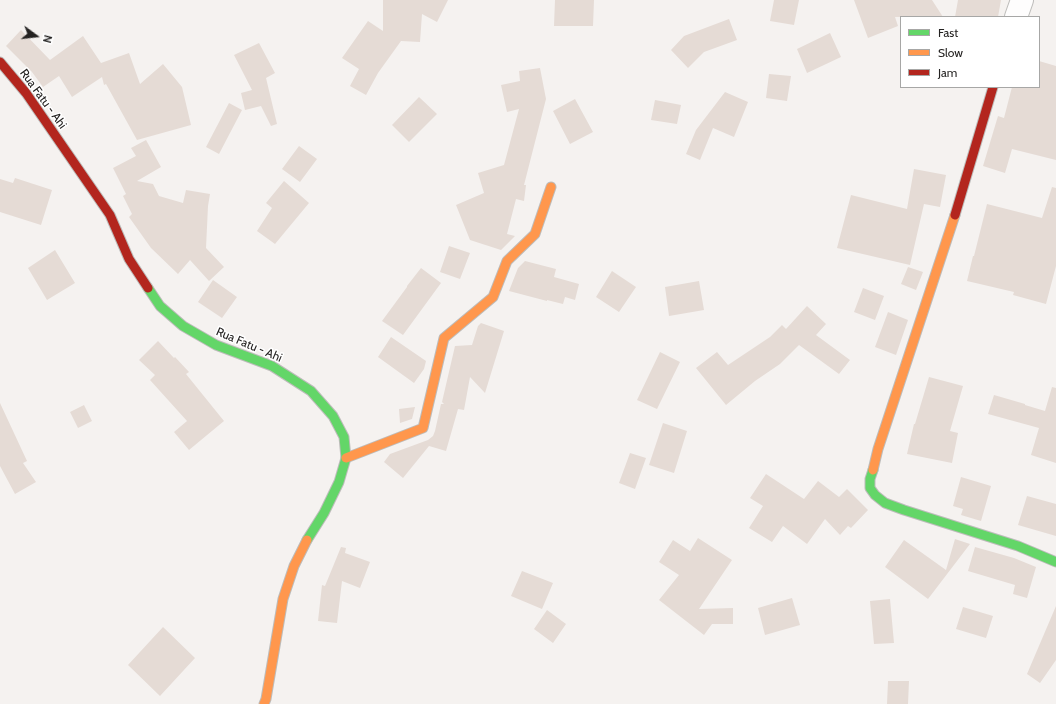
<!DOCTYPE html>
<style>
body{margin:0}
#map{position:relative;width:1056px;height:704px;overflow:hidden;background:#f5f2f0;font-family:Cabin,sans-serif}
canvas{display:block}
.legend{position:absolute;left:900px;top:16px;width:140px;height:72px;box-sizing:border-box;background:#fff;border:1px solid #a7a7a6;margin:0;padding:5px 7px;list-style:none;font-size:12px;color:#242221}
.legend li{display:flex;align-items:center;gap:8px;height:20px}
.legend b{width:20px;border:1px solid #a7a7a6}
.north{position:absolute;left:16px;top:16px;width:40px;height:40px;-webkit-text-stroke:3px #fff;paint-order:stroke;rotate:105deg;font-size:11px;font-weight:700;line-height:16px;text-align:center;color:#242221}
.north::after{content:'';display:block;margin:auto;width:14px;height:18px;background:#242221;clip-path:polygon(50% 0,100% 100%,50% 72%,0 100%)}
</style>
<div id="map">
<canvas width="1056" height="704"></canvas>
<ul class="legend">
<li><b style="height:5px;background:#63d668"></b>Fast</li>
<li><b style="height:5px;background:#ff974d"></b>Slow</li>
<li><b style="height:5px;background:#b3261e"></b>Jam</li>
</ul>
<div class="north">N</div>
</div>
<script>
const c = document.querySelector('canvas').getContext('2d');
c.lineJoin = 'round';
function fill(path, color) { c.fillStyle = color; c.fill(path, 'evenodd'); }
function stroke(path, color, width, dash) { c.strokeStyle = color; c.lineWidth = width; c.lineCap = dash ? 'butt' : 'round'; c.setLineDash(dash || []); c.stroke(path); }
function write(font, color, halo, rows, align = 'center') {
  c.font = font + ' Cabin,sans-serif'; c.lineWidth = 3; c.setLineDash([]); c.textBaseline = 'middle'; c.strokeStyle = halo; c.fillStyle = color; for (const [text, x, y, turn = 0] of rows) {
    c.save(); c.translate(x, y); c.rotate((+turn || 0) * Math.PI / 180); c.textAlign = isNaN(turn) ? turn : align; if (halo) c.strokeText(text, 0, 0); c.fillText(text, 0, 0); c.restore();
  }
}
fill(new Path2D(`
 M383,0H448L437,22L422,14L420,42L401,41L378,73L366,95L350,86L359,69L342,58L368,21L383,31Z
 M555,0H594L593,26H554Z
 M774,0H799L794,25L770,21Z
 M854,0H932L943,17H895L898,26L868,38Z
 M958,0H1001L998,17H955Z
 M729,19L737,40L704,52L688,68L671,50L684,36Z
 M21,30L50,60L83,36L101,63L129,53L140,84L163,64L182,87L191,125L137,140L106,84L104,85L102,77L72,97L59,76L43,87L32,72L6,46Z
 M830,33L841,57L807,73L797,49Z
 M259,43L275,73L266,78L277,124L271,126L261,106L245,110L241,93L252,90L234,55Z
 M1039,61L1056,66V160L1012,149L1005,173L983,166L998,116L1004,118L1012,87H1039Z
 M540,68L546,99L524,185H526L524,201L516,199L507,234L515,236L501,250L470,240L456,205L484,193L478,173L504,165L519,109L507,112L501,85L520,81L519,71Z
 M769,74L791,76L787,101L766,98Z
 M725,92L748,102L734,137L713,128L700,160L686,154L696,130Z
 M419,97L437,114L409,142L392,125Z
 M575,99L593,132L570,144L553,111Z
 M655,100L681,105L677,124L651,120Z
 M229,103L242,110L219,154L206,147Z
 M146,140L161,167L137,181L153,184L159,196L183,203L186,190L210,194L208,206L206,248L224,267L209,281L190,260L178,274L151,248L129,217L132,214L123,196L126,194L113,168L136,156L131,148Z
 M299,146L317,159L300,182L282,169Z
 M914,169L946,175L940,207L924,204L910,265L837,248L851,195L907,209Z
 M15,178L52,190L41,225L0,212V179L13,183Z
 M284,181L309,203L275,244L257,231L272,208L266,203Z
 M1052,187L1056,188V266L1046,304L1013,295L1014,292L967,281L973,256H974L987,204L1042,218Z
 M449,246L470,253L460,279L440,272Z
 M55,250L75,283L47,300L28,268Z
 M525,261L556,269L554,277L579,284L575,300L565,297L563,304L547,300V301L509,291L518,268Z
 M908,267L923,272L916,290L901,284Z
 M421,268L441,283L403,335L382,321L407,287V286Z
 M612,271L636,287L619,312L596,297Z
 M213,280L237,297L222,318L198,302Z
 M699,281L704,310L669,316L665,287Z
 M863,288L884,296L875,320L854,312Z
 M807,306L826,324L816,335L850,360L839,374L799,345L780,364L755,381L726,405L696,368L717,352L728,365L770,337L782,325L786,329Z
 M888,312L908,320L896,355L875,347Z
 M481,323L504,331L485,393L470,377L464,410L458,409L446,451L429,446L403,478L384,462L390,454L428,440L433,436L435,431L441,404H444L442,402L455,346L472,345L478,326Z
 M391,337L426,361L424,369L414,383L378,357Z
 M158,341L174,358L175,357L189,372L186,374L224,421L189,450L174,432L187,421L150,380L155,375L139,360Z
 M660,352L680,362L657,409L637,400Z
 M929,377L963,386L950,431L958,433L952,463L907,454L914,424H915Z
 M1052,387L1056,388V463L1031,455L1039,428L988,414L994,395L1025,404V405L1045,411Z
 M0,403L27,461L23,463L36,482L15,494L0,466Z
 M84,405L92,421L78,428L70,412Z
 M415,407L412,419L400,423L399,409Z
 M663,423L687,431L674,473L649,465Z
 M630,453L646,458L635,489L619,483Z
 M766,474L804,499L818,481L839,497L847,489L868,510L851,528L848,526L840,535L825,519L807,544L783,526L772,542L749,528L763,506L750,498Z
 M961,477L991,486L981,521L961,515L963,509L953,506Z
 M1027,496L1056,504V536L1018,525Z
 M698,538L732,560L699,609L733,608V624H712L704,635L659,600L679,575L659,562L673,540L690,551Z
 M955,539L970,544L928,599L885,567L904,540L946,570Z
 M341,547L346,548L345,553L370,562L360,588L342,581L337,623L318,621L322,585L325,586Z
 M975,547L1014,558L1036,567L1027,598L1013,594L1015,585L968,571Z
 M522,571L553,583L542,609L511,596Z
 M792,598L800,625L765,635L758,608Z
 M890,599L894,643L874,644L870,601Z
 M1056,606V660L1040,683L1027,674Z
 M963,607L993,616L986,638L956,629Z
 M547,610L566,624L553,643L534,629Z
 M163,627L195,658L160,696L128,665Z
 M888,681H909L908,704H887Z`), '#e5dbd5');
const street = new Path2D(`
 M1016,17L1022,0`);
const fast = new Path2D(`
 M148,288L160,306L183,326L216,345L272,366L311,391L333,416L344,437L346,458L339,482L324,513L307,540
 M873,470L870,479V488L875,495L885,503L904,510L1018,546L1056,562`);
const slow = new Path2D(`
 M346,458L423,428L444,338L493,297L507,261L535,234L551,187
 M873,470L878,449L955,215
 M264,704L266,699L283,599L294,566L307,540`);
const jam = new Path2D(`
 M0,62L26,93L110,215L129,259L148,288
 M955,215L993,87`);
stroke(street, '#bdbcba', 24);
stroke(fast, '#bdbcba', 11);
stroke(slow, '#bdbcba', 11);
stroke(jam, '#bdbcba', 11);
stroke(street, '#fefdfd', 22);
stroke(fast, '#63d668', 9);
stroke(slow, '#ff974d', 9);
stroke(jam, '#b3261e', 9);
write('12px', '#242221', '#fff', [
 ["Rua Fatu - Ahi",43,99,54],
 ["Rua Fatu - Ahi",249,345,23]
]);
</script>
